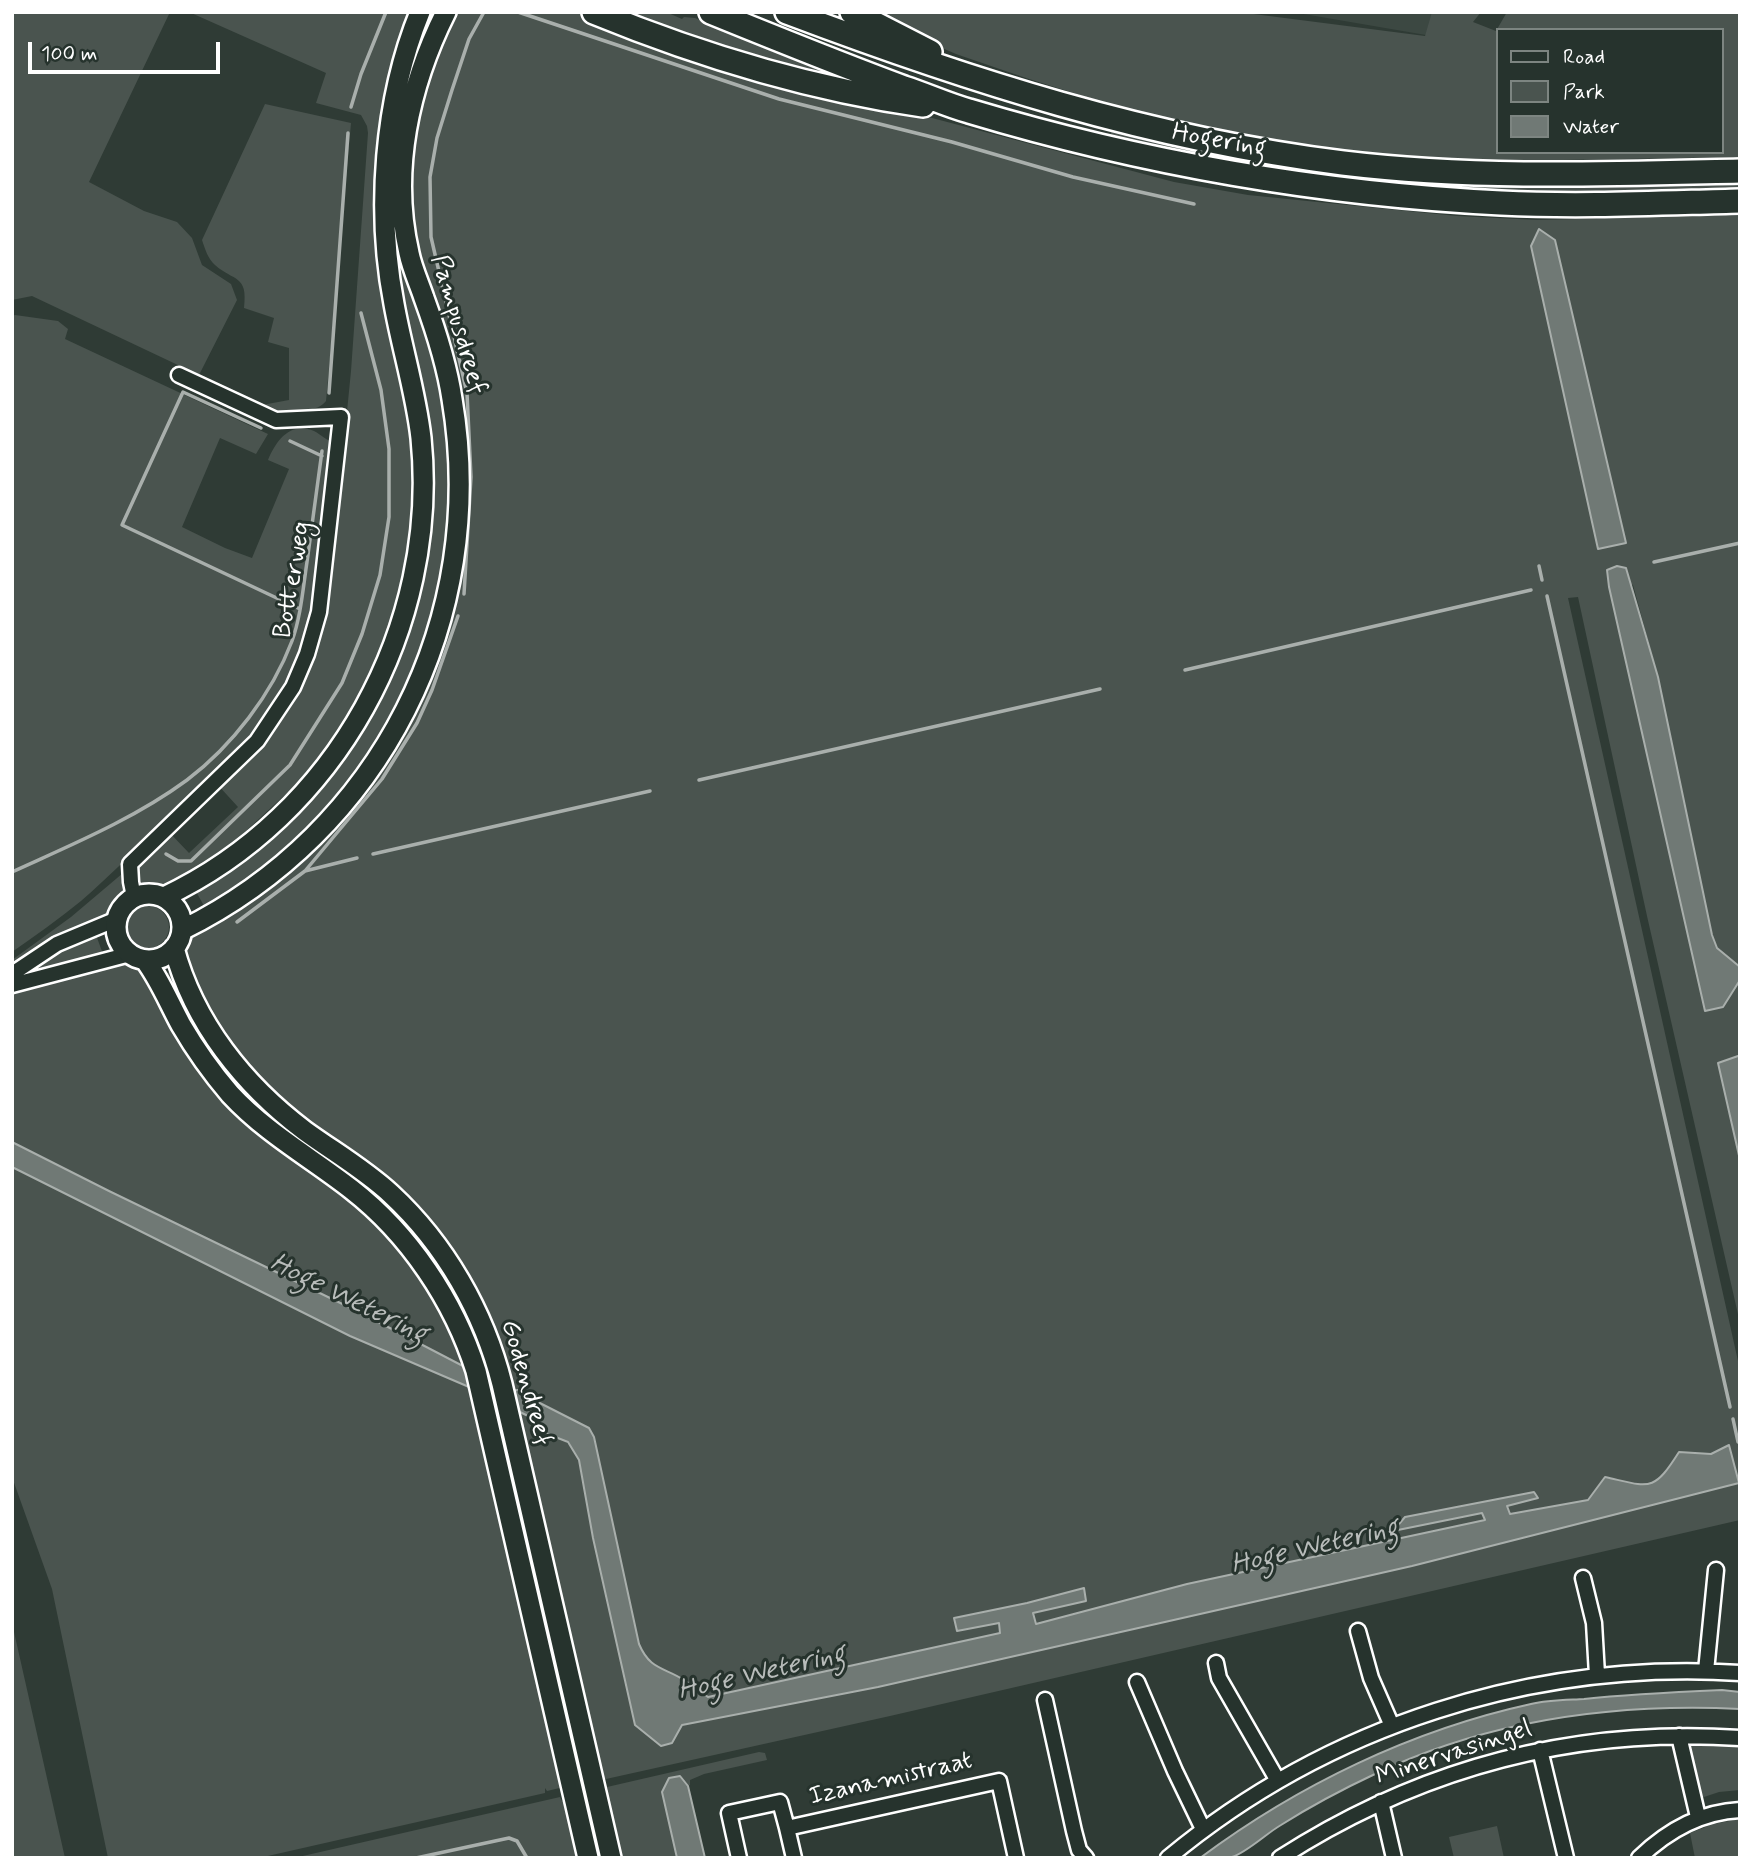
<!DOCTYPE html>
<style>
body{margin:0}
#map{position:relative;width:1752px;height:1870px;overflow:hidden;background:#2f3b35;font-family:Mynerve,sans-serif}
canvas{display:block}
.frame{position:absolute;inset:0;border:14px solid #fff;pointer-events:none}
.legend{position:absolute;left:1496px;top:28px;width:228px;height:126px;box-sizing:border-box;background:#26332d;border:2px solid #7d8581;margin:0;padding:9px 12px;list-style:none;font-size:21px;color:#fff}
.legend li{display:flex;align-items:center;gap:14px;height:35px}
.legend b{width:35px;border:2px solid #7d8581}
.scale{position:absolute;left:28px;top:42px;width:192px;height:32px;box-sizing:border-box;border:4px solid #fff;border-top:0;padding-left:9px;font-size:21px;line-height:24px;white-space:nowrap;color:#fff;-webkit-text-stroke:5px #26332d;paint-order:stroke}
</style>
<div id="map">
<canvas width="1752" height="1870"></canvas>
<div class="frame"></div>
<ul class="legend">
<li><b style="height:9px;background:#26332d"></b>Road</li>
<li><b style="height:19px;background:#4a544f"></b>Park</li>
<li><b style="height:19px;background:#707975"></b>Water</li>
</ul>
<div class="scale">100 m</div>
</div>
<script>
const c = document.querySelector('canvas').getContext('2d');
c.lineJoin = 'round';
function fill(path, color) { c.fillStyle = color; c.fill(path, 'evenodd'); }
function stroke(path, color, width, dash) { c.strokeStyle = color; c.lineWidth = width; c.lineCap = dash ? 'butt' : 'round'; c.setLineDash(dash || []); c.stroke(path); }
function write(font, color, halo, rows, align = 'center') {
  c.font = font + ' Mynerve,sans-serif'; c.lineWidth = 6; c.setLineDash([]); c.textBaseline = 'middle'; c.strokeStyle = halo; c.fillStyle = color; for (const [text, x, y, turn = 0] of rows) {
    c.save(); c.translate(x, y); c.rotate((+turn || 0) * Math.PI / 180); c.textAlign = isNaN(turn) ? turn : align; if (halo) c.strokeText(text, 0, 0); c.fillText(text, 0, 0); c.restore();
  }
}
fill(new Path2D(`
 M1292,12H1456L1455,40Z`), '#3c4842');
fill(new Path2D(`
 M12,12H170L89,182L144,211L177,222L192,238L202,265L231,284L237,300L199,375L32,296L12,300Z
 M189,12H416L386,137L419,484L401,608L347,729L290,794L288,792L247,830L248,833L236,850L164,890L145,885L138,879L136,865L168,831L189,853L238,807L217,784L303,670L342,462L351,371L368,133L367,126L361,115L316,103L326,73Z
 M423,12H440L398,151L454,453L443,593L390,729L317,827L208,913L194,888L354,734L424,540L394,282L392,154Z
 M456,12H582L637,34L883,105L1174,182L1248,195L1457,216L1537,220L1740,215V967L1717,948L1712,935L1658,677L1633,585L1607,570L1705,1011L1723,1007L1740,980V1057L1718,1064L1740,1160V1323L1647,916L1578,597L1568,598L1740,1370V1520L890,1716L597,1781L512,1408L539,1422L536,1429C557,1437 570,1438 579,1460L601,1570L672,1743L682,1725L878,1687L1412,1566L1739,1483L1729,1446L1711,1454L1679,1452C1653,1492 1650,1487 1606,1478L1588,1500L1510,1515L1507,1506L1538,1498L1534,1492L1405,1517L1394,1530L1482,1513L1485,1520L1187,1584L1036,1625L1033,1613L1085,1601L1084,1588L1027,1603L999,1622L1001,1633L708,1697C700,1691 692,1685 684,1680C664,1667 650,1670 639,1644L594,1437L523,1392L512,1391L447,1253L273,1099L206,1017L182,947L191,936L298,858L419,692L464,495L419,273L408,184L423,97L443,39ZM1555,240L1626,542L1598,549Z
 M605,12H666L682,19L684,17L695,18L878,91L876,93Z
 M859,12H1238L1425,36L1432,12H1481L1473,22L1496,31L1507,12H1740V157L1447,162L1310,149L1235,138L1118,107L1026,78L956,54ZM1498,30H1722V152H1498Z
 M265,104L351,123L326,401C317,413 297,409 284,415L262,405L289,400V348L268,342L274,318L244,308C248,274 234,282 215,265C208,259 205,249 202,240Z
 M1112,129L1180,145L1740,181V190L1572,197L1306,179L1109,140Z
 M15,315L58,321L68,329L65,339L268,434L256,454L220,438L182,527L225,548L252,558L289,469L268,460C276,441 290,421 314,431C322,435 325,440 334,442C326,511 323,585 300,652C276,722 218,771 166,821C138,847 110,876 81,901C59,919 35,936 12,952V316Z
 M123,873L124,892L106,917L12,968V960L71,917Z
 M127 927a21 21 0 1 1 42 0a21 21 0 1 1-42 0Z
 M95,932L104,957L34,972L32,963Z
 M118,962L137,965L146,972L196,1056L333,1180L423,1270L471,1370C319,1291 164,1220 12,1142V990Z
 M175,969L214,1043L368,1178L447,1268L498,1384L483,1376L447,1296L317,1161L220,1076L161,976Z
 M12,1167L350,1336L476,1390L568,1786L547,1791L545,1788V1793L259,1858H108L52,1589L12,1477Z
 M486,1396L502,1403L588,1781L576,1784Z
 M12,1623L65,1858H12Z
 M1693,1744L1740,1746V1790L1719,1792L1701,1798L1690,1749V1745Z
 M759,1752L765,1753L767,1760L704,1774L690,1780V1785L688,1786L680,1776L662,1792L677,1858H614L599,1792L608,1790L607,1787Z
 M560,1797L562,1801L571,1799L584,1858H294Z
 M1740,1819V1858H1695L1690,1833L1713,1824Z
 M1497,1826L1504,1858H1454L1449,1837Z`), '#4a544f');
const water = new Path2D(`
 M1539,229L1555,240L1626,543L1598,549L1531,246Z
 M1617,566L1626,568L1658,677L1712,935L1717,948L1740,967V980L1723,1007L1705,1011L1609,587L1607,570Z
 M1738,1056L1740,1057V1160L1718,1063Z
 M12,1142L109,1191L361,1313L511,1391L518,1390L530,1398L589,1428L594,1437L639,1644C650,1670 664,1667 684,1680C692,1685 700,1691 708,1697L1000,1633L999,1623L957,1631L954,1618L1027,1603L1084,1588L1086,1601L1033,1613L1036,1624L1187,1584L1485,1520L1482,1513L1393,1531L1405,1517L1534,1492L1538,1498L1507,1506L1510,1514L1588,1500L1605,1477C1650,1487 1653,1493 1679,1452L1711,1454L1729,1445L1739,1483L1412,1566L878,1687L682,1725L672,1743L661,1746L635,1725L593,1538L579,1460L568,1442L535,1429L538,1421L476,1390L350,1336L12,1167Z
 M1722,1690L1740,1692V1709C1615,1703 1489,1720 1375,1774C1343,1789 1311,1806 1281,1825C1267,1833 1246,1853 1232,1857C1224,1860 1210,1858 1200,1858C1298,1785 1412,1730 1531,1704C1548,1700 1567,1700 1584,1699C1630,1694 1676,1692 1722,1690Z
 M680,1776L688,1786L705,1858H677L662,1792L669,1778Z`);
fill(water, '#707975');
stroke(water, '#a9afac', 2);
stroke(new Path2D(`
 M518,12L779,99L952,142L1073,177L1194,204
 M351,107L361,74L386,12
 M329,393L348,133
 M261,428L183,392L122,525L300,609
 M290,441L322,456
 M1654,562L1740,543
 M1539,566L1542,580
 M464,594L471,477L467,393L431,237L430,177L437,138L452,90L469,39L484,12
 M1547,596L1730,1407
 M1185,670L1531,590
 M699,780L1100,689
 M166,854L178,861H191L290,765L342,683L362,634L380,575L389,517V449L381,390L361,313
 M373,854L650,791
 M305,871L357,858
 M12,872C71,845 134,819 187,780C232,746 272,694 292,641C301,616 303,588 307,562C312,525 317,488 322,451
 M237,922L305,871L382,779L417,723L432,690L458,616
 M1733,1419L1738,1442
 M416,1858L509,1838L517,1841L527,1858`), '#a9afac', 3.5);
const minor = new Path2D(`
 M134,897L131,882L130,864L257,741L293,687L307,654L319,612L341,417L276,420L179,375
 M12,974L57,944L117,919
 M12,985L130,954
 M1583,1578L1594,1623L1597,1675
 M1358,1631L1371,1678L1392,1726
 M1216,1663L1219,1678L1278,1781
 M1706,1671L1716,1570
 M1137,1682L1175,1771L1203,1829
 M1045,1700L1074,1831L1079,1850L1086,1858
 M1679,1736L1698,1817
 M1540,1750L1566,1858
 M1381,1802L1394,1858
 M739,1858L729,1813L780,1802L787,1828
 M794,1858L787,1828L999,1781L1016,1858
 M1168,1858C1328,1725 1533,1660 1740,1673
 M1280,1858C1420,1768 1574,1727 1740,1738
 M1639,1858C1667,1831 1701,1812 1740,1810`);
const secondary = new Path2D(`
 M116 927a33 33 0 1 1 66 0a33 33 0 1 1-66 0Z
 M164,897C336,816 440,627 421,438C416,393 402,349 394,304C376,211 384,100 420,12
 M182,930C381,832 489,618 452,399C447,365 436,331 424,298C419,283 412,268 409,253C390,171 409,86 446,12
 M174,948C194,1023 244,1085 305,1131C334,1152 364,1169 391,1194C445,1244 484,1312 502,1384L611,1858
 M145,960C160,980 169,1003 181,1025C195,1049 212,1073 230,1094C266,1133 310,1157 351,1189C409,1234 454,1301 476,1371L588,1858`);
const trunk = new Path2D(`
 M594,12C699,55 810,89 923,105
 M711,12C775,38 839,64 904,88C926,95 947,105 969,111C1142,163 1321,194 1501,203C1580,207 1660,203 1740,201
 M787,12C967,80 1151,139 1343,163C1475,179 1607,174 1740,171
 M852,12L930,52`);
stroke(minor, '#fff', 19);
stroke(secondary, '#fff', 24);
stroke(trunk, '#fff', 28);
stroke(minor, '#26332d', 14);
stroke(secondary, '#26332d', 19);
stroke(trunk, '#26332d', 23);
write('26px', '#fff', '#26332d', [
 ["Hogering",1219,142,10],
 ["Pampusdreef",457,325,74],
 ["Botterweg",294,580,-80],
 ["Godendreef",525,1383,74],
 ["Minervasingel",1454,1754,-18],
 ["Izanamistraat",891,1780,-13]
]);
write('italic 28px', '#b8bcba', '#26332d', [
 ["Hoge Wetering",348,1300,26],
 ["Hoge Wetering",1315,1548,-13],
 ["Hoge Wetering",762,1674,-13]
]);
</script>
